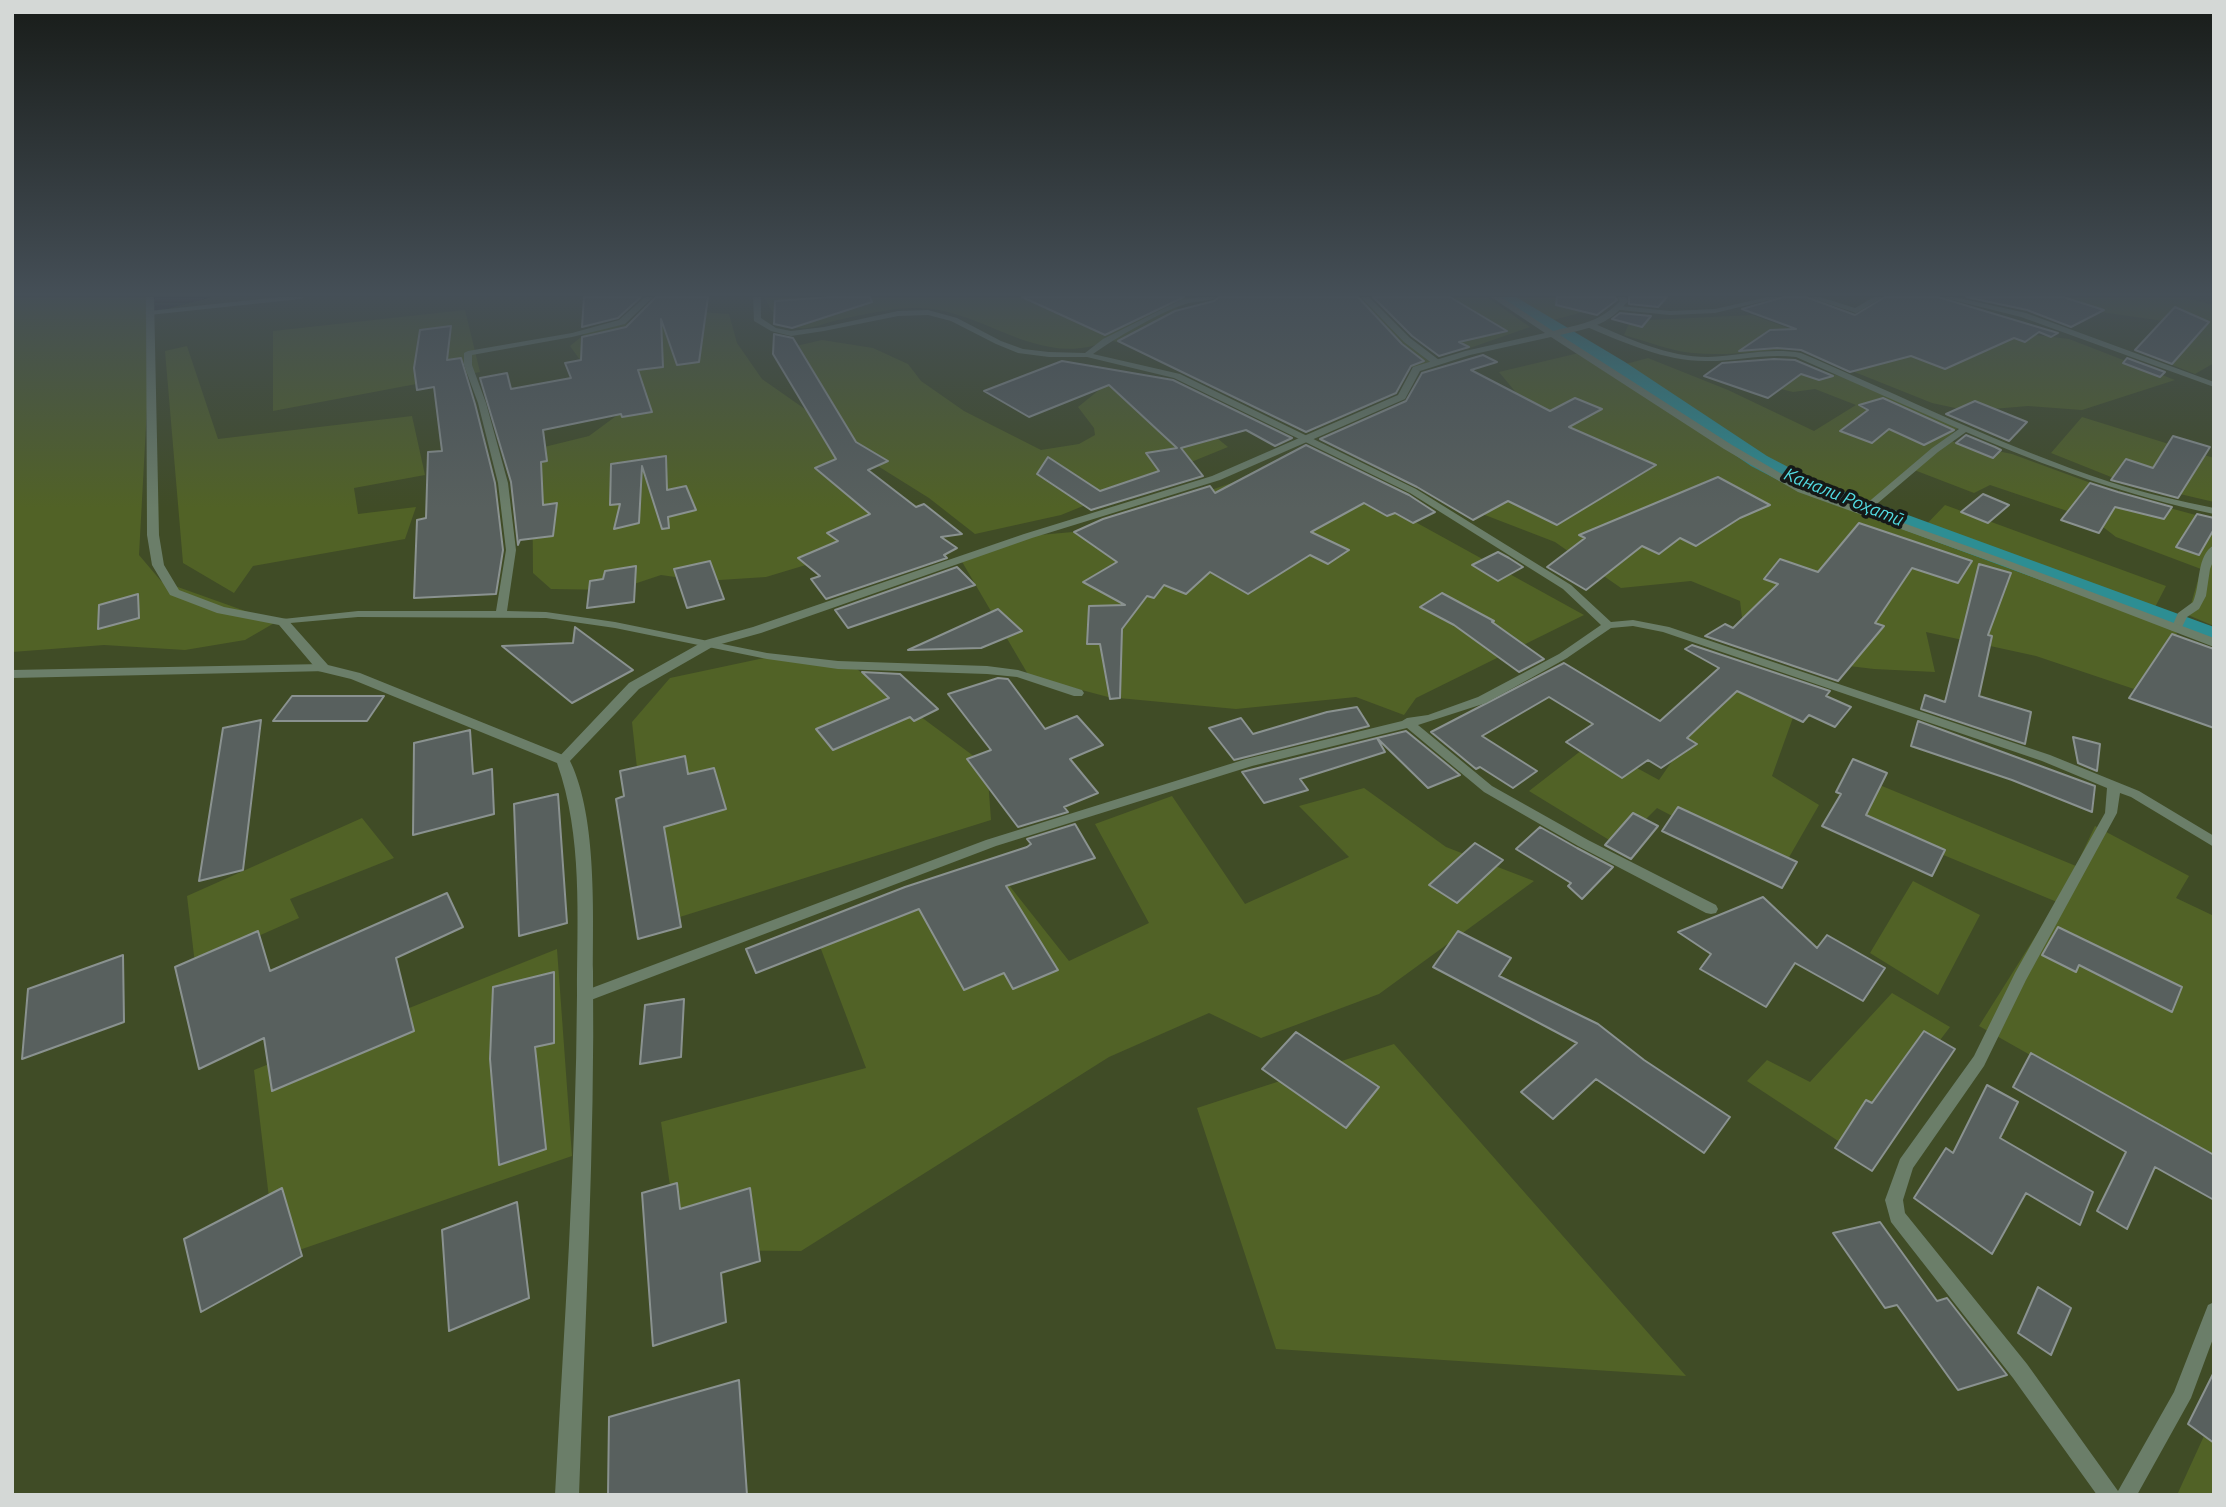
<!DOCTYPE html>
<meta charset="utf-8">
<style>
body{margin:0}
#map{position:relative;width:2226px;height:1507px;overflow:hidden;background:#2c322e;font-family:Ubuntu,sans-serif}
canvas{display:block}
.frame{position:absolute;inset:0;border:14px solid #d4d8d6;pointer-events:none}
</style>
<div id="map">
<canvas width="2226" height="1507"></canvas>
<div class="frame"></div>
</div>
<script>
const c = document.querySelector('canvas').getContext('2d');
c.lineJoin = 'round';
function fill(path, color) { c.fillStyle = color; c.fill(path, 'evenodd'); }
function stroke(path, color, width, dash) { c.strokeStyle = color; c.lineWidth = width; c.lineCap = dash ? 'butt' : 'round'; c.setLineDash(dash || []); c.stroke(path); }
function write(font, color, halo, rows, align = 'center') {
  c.font = font + ' Ubuntu,sans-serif'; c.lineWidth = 7; c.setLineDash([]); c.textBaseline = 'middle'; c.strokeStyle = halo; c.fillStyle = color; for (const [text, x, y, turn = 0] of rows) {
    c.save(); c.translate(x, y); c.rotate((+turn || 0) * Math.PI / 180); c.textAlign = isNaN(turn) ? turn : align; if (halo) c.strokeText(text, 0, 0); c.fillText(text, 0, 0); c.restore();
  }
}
fill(new Path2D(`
 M212,297H2214V1495H12V350Z`), '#404c26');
fill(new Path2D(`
 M12,297H153L139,555L161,581L276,622L245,640L185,650L104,645L12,652Z
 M765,297H1188L1194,301L1176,308L1227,322L1273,303L1269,297H1365L1407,340L1436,362L1416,369L1382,353L1185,361L1113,341L1122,332C1112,337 1099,345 1088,347C1026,359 974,305 913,308C886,309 860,315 834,321C823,324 808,330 798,328C780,325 771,312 765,297Z
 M1381,297H1487L1530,327L1467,349L1432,350L1418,341L1411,322Z
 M1504,297H1597L1594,309L1546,322Z
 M1999,297H2181L2214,305V363L2195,374L2139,352L2170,322Z
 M465,310L480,372L273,411V331Z
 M684,311L729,314L737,343L762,379L812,414L893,511L829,558L766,577L704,581L661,575L616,590L551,589L533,573L532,450L589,436L631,405L588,371L570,346L587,332Z
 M1752,315L1816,338L1812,349C1772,348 1733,357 1693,353C1670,351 1646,341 1624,335L1630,321Z
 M2010,332L2069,339L2175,380L2082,410L2028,406L1969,411L1932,403L1812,355Z
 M822,340L873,348L908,364L921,381L964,411L1041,450L1079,444L1095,435L1094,428L1078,407L1104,386L1148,382L1228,447L1061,515L975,534L929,498L865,458L811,393L783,372V349Z
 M187,346L218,439L412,416L425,475L354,488L358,514L416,507L405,539L253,566L234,593L183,563L165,351Z
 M1583,352L1807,494L2074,589L2176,629L2182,679L2134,689L2036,656L1926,632L1935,672L1874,669L1799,660L1743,626L1740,601L1691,581L1621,588L1555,542L1472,510L1528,407L1499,372Z
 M1648,358L1728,390L1814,431L1856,405L1815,389L1793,392L1765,385L1798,364L1846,378L1958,428L1945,440L2012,454L2129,497L2203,517L2214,522V626L2188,615L2201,569L2116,537L2094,520L1990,485L1974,493L1909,468L1864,508L1807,486L1759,461L1618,366Z
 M2082,417L2214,458V502L2116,479L2051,453Z
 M1301,459L1584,615L1416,698L1404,715L1356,697L1236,709L1108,697L1029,676L961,560L1028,536L1095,530Z
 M1945,505L2166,586L2153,611L1922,529Z
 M764,658L854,667L987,766L991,820L654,925L632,722L670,678Z
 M1728,680L1795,712L1772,776L1819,805L1780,873L1657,808L1619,846L1529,791L1591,743L1659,780Z
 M1865,779L2076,866L2095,826L2189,876L2176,898L2214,916V1159L1979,1026L2057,902L1854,818Z
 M1364,788L1446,847L1534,881L1379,994L1261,1038L1209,1013L1109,1057L801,1251L679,1250L661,1122L866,1068L813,928L989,860L1069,961L1149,923L1095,824L1172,796L1245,904L1349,857L1299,806Z
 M362,818L394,858L290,899L299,918L195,964L187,896Z
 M1913,881L1980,915L1938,995L1870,953Z
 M557,949L572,1156L276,1258L254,1070Z
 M1892,993L1950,1027L1855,1152L1747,1081L1767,1060L1810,1082Z
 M1394,1044L1686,1376L1276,1349L1197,1108Z
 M2214,1414V1495H2177Z`), '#516226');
fill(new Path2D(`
 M1495,297H1516L1625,362L1767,456L1815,481L2214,627V644L1799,491L1751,466L1611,370Z`), '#2d8e93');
const building = new Path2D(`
 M584,297H641L618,318L582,327Z
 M656,297H708L699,362L677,365L661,319L663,367L638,370L652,412L622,417L621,414L543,430L547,461L541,462L543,505L557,503L553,536L520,540L518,545L511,482L480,378L507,373L511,389L571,378L565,363L581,360L582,337L626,327Z
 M831,297H870L872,302L792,328L774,324L775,301Z
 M1022,297H1184L1105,335Z
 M1219,297H1358L1402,344L1424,361L1411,366L1396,393L1306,432L1118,341L1175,311L1214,301Z
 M1373,297H1450L1507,331L1459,342L1469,347L1439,356L1412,336Z
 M1557,297H1615L1617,300L1597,315L1556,305Z
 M1629,297H1667L1658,307L1629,304Z
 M1784,297H1806L1855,315L1885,297H1938L2058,333L2051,337L2039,332L2025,342L2014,338L1945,369L1911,356L1850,372L1801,350L1777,348L1739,351L1770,330L1796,329L1742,309Z
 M1966,297H2063L2104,310L2071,327L2027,310Z
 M2175,307L2209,322L2172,364L2135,350Z
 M1620,313L1651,316L1642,327L1612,319Z
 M451,326L447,360L461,358L475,404L495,483L503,550L496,594L414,598L417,520L426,518L428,452L442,451L434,387L417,390L414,368L420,330Z
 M774,334L793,338L856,442L888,461L868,470L916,507L924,504L962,534L941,537L957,548L944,555L947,558L826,599L811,579L820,576L798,558L838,541L827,533L870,514L815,468L836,459L773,354Z
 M1483,355L1497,362L1471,370L1550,411L1575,398L1602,409L1569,427L1656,465L1557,525L1508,501L1473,520L1417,487L1320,439L1406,401L1422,373Z
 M2127,358L2165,372L2160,377L2123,363Z
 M1774,359L1795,360L1833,376L1819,380L1801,374L1768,398L1704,376L1722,363Z
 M1062,361L1173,380L1292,438L1275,446L1246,430L1181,448L1203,476L1091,510L1037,474L1048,457L1100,491L1159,471L1146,453L1177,448L1109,385L1029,417L984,391Z
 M1883,398L1954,430L1924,445L1889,429L1872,443L1840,431L1868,410L1859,405Z
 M1975,401L2027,422L2009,441L1946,414Z
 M1966,435L1995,447L2001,450L1993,458L1956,443Z
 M2173,436L2210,447L2178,498L2111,480L2126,459L2153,468Z
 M1306,445L1409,495L1435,512L1413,523L1395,513L1387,516L1364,503L1311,532L1349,550L1328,564L1310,555L1248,594L1210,572L1186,594L1164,585L1154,598L1147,596L1122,629L1120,698L1110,699L1100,644H1087L1089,606L1125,605L1083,582L1117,562L1074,532L1103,519L1210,486L1215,493Z
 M666,456L667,490L686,486L696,510L668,517L669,528L662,529L642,466L639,523L614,529L620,504L610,505L611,464Z
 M1718,477L1770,505L1740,518L1696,546L1680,538L1659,554L1642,546L1586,590L1547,567L1585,538L1579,535Z
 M2090,483L2118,492L2172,507L2164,519L2115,507L2099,533L2061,520Z
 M1983,494L2009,505L1988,523L1961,512Z
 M2197,514L2214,518V529L2199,555L2176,547Z
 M1859,523L1972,561L1958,583L1912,568L1875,623L1884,626L1838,681L1705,636L1725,624L1733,628L1778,584L1764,579L1780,559L1818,572Z
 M1498,552L1509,558L1523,567L1498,581L1472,565Z
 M710,561L724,599L687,608L674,569Z
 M1979,564L2011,573L1988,635L1992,636L1979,696L2031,712L2025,744L1921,709L1925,695L1945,702Z
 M636,566L634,602L587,608L590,581L603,579L605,571Z
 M957,567L975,585L848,628L835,610Z
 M1442,593L1494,621L1492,622L1544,659L1519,672L1454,625L1420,607Z
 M138,594L139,618L98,629L99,605Z
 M998,609L1022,631L981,648L908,650Z
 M575,627L633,670L572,703L502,646L573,643Z
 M2172,634L2214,649V728L2129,698Z
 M1692,645L1830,691L1826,696L1851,707L1835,727L1809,715L1803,722L1737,691L1687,738L1697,744L1661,768L1648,760L1622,778L1566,742L1593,724L1549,697L1482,736L1537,771L1513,788L1480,767L1476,769L1431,732L1564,663L1660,721L1719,668L1685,649Z
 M862,672L900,674L938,709L914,721L910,717L833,750L816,729L889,698Z
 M998,678L1008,679L1045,729L1077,716L1103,745L1070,759L1098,793L1064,807L1068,812L1018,827L967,759L991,750L948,694Z
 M292,696H384L367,721H273Z
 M1357,707L1369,726L1234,760L1209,728L1241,718L1253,734L1327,712Z
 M261,720L243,870L199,881L223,728Z
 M1918,721L2095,786L2092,812L2012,780L1911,746Z
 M470,730L473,774L492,769L494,814L413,835L414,743Z
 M1406,731L1460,775L1428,788L1377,738Z
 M2073,737L2100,744L2097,771L2078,763Z
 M1377,738L1385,752L1300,779L1308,790L1264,803L1242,772Z
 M685,756L688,774L714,768L726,809L664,827L681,927L638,939L616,799L624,796L620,771Z
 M1853,759L1887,773L1866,815L1945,850L1932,876L1822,826L1841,794L1836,792Z
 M558,794L567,923L519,936L514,804Z
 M1678,807L1797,862L1782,888L1662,831Z
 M1633,813L1658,826L1631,859L1605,845Z
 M1075,824L1095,858L1006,886L1058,970L1013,989L1004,973L964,990L919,909L756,973L746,949L905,887L1027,847L1031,844L1027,839Z
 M1540,827L1577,848L1613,867L1582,899L1568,886L1571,883L1516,849Z
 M1475,843L1503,860L1457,903L1429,885Z
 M447,893L463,927L396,958L414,1031L272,1091L264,1038L199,1069L175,967L258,931L270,971Z
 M1763,897L1817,948L1827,935L1885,968L1863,1001L1795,963L1766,1007L1700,969L1711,954L1678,932Z
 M2058,927L2182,987L2172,1012L2079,965L2076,972L2042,955Z
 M1458,931L1511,958L1499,976L1598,1024L1644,1060L1730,1117L1704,1153L1596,1079L1553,1119L1521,1092L1577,1043L1433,967Z
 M123,955L124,1022L22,1059L28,989Z
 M554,972V1043L535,1047L546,1149L499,1165L490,1059L493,987Z
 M684,999L681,1057L640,1064L645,1005Z
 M1924,1031L1955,1049L1872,1171L1835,1148L1866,1100L1872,1103Z
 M1296,1032L1379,1087L1346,1128L1262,1069Z
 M2031,1053L2214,1155V1200L2155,1167L2127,1229L2097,1211L2126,1152L2013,1087Z
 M1987,1085L2018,1102L2000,1138L2093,1192L2080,1225L2026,1193L1992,1254L1914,1198L1946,1148L1953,1153Z
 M677,1183L680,1209L750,1188L760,1261L721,1273L726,1322L653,1346L642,1193Z
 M282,1188L302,1256L201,1312L184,1239Z
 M517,1202L529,1298L449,1331L442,1230Z
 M1880,1222L1937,1301L1947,1298L2007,1375L1958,1390L1897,1305L1885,1308L1833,1233Z
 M2038,1287L2071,1308L2051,1355L2018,1333Z
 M2214,1372V1443L2188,1424Z
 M739,1380L747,1495H608L609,1417Z`);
fill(building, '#58605e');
stroke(building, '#8a9290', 2);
fill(new Path2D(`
 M280,297H304L300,299L149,315L145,313L149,311Z
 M645,297H653L625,324L572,337L472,355V365L486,403L508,483L516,550L507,611L546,612L615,622L767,653L838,661L987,666L1018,670L1082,690L1084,693L1082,696H1074L1017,677L987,674L838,669L767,659L615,628L546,618L358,617L279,624L278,622L279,620L283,619L358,611H496L506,550L498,483L478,403L464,365V353L468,351L572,333L619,320Z
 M753,297H761V318L776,328L791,331L824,327L898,311L928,310L957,318L1001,341L1023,349L1049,352L1085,353L1103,339L1181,300L1201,297H1217C1208,302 1195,301 1185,304C1159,313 1115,338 1093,354L1180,374L1416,489L1571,585L1611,622L1633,620L1669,627L2050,755L2139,791L2214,836V847L2131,797L2120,793L2117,813L2026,980L1984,1066L1913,1168L1903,1200L1905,1213L2027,1364L2118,1491L2174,1392L2208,1305L2214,1302V1336L2191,1398L2137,1495H2097L2013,1378L1891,1222L1885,1200L1900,1159L1974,1056L2015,973L2105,813L2107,788L2042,761L1663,632L1633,626L1611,628L1567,658L1486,703L1418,725L1492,786L1588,840L1716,905L1718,909L1716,913L1711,914L1706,913L1578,846L1484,792L1407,728L1252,766L996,846L591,1000L586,1002L581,1000L579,996L581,992L986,840L1246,759L1402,721L1407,718L1428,715L1478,697L1559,654L1601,625L1563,589L1410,493L1174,378L1087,357H1049L1018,353L996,344L951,321L928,315L898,316L824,331L791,336L771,331L754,321Z
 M1361,297H1369L1410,338L1439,360V364H1433L1404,342Z
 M1768,297H1781L1715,313L1670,315L1620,310L1616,308L1620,306L1670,311L1715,309Z
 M1809,297H1820L1855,308L1874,297H1883L1856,313Z
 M1941,297H1954L2026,313L2214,382V387L2021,317Z
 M1587,323H1593C1629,339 1668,357 1708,357C1739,356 1769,347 1801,353C1904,397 2004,447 2110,482C2144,493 2179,501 2214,508V514C2128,496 2047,467 1966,432L1938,452L1865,514H1859V510L1932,448L1959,429L1796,357C1766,353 1738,361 1708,361C1667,362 1625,343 1587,327Z
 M2214,545V559L2210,569L2206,596L2199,609L2187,617L2180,631H2172L2171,629L2178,613L2193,602C2201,584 2196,556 2214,545Z`), '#6b7e69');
fill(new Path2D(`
 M1491,297H1501L1553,331C1581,324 1600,322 1620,301L1618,297H1626L1628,301C1607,326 1590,328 1560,335L1732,445L1806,488L2009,561L2214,638V647L2001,565L1798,492L1724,449L1551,337L1470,355L1420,371L1405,399L1220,480L1032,538L761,633L714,646L639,689L568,763H558L556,760L629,683L706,640L753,627L1024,534L1212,476L1398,395L1413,367L1465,351L1545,333Z
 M323,664L329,668L328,671L12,678V670Z`), '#6b7e69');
fill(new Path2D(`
 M146,297H154L159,535L164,565L179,590L224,607L287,619L328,665L360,673L568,757C597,811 593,909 593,971C595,1145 585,1320 579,1495H555C564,1328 576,1162 577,995C577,918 583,836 557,763L351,679L318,671L279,625L217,613L170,595L152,565L147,535Z`), '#6b7e69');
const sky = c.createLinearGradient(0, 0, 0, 508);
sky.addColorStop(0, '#181c19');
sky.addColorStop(0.58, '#454f57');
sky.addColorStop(1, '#454f5700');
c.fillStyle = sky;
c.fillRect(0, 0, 2226, 508);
write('italic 18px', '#52dbe2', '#161917', [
 ["Канали Роҳатӣ",1844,497,22]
]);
</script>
